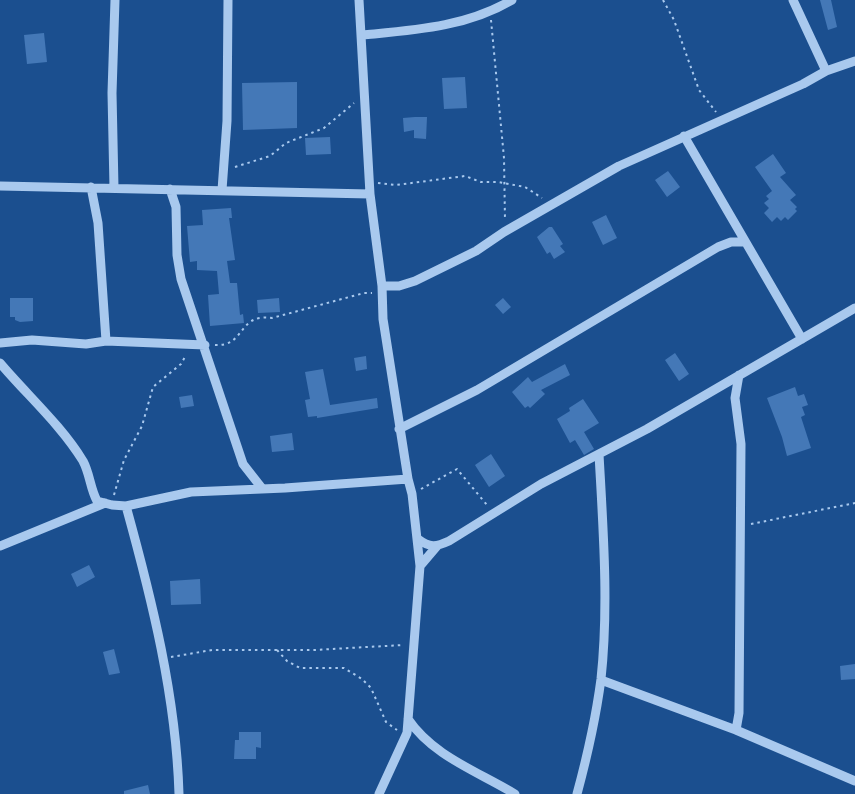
<!DOCTYPE html>
<style>
body{margin:0}
canvas{display:block;background:#1b4f8f}
</style>
<canvas width="855" height="794"></canvas>
<script>
const c = document.querySelector('canvas').getContext('2d');
c.lineJoin = 'round';
function fill(path, color) { c.fillStyle = color; c.fill(path, 'evenodd'); }
function stroke(path, color, width, dash) { c.strokeStyle = color; c.lineWidth = width; c.lineCap = dash ? 'butt' : 'round'; c.setLineDash(dash || []); c.stroke(path); }
fill(new Path2D(`
 M820,0H831L837,27L828,30Z
 M44,33L47,62L27,64L24,35Z
 M465,77L467,108L444,109L442,78Z
 M297,82V128L243,130L242,83Z
 M415,117H427L426,139L414,138V130L404,132L403,118Z
 M330,137L331,154L306,155L305,138Z
 M773,154L786,173L780,177L796,195L790,200L797,207L795,209L797,211L788,220L785,217L781,221L777,217L772,222L764,213L769,208L764,203L769,199L766,196L772,191L755,167Z
 M668,171L680,187L667,197L655,180Z
 M231,208L232,218H229L235,260L227,261L230,283H237L240,315L243,314L244,323L210,326L208,295L219,294L217,271L197,270V261L190,262L187,226L203,225L202,210Z
 M606,215L617,238L603,245L592,222Z
 M549,227H552L563,244L560,246L565,252L554,259L550,252L547,254L537,237Z
 M10,298H33V321L20,322L15,320V317H10Z
 M279,298L280,312L258,313L257,300Z
 M503,298L511,307L503,314L495,305Z
 M675,353L689,374L679,381L665,360Z
 M366,356L367,369L356,371L354,358Z
 M565,364L570,375L541,390L545,394L530,408L528,406L525,408L512,392L528,377L532,382Z
 M323,369L330,405L377,398L378,408L317,418V416L308,417L305,400L310,399L305,372Z
 M795,387L798,396L804,394L808,405L802,407L805,415L801,417L811,448L787,456L782,437L767,398Z
 M192,395L194,406L181,408L179,397Z
 M583,399L599,423L584,432L594,449L584,455L575,440L570,443L557,419L570,411L569,408Z
 M292,433L294,450L272,452L270,436Z
 M491,454L505,476L489,487L475,465Z
 M89,565L95,577L77,587L71,574Z
 M200,579L201,604L171,605L170,581Z
 M114,649L120,673L109,675L103,652Z
 M855,664V679L841,680L840,666Z
 M239,732H261V748L256,747V759H234L235,740H239Z
 M148,785L150,794H124V791Z`), '#4478b7');
stroke(new Path2D(`
 M663,0L674,20L699,90L716,112
 M491,20L504,158L505,220
 M235,167L270,156L286,143L324,128L354,103
 M378,183L396,185L465,176L481,182H498L525,187L542,198
 M215,345C246,347 237,313 272,318L364,293H372
 M421,489L457,469L487,505
 M114,495L124,460L142,426L153,387L181,364L186,355
 M751,524L855,503
 M277,650L287,661L300,668H344L362,679L371,688L386,722L397,730
 M171,657L212,650H314L403,645`), '#a9c9ee', 2, [2.5, 4]);
stroke(new Path2D(`
 M359,0L370,194L382,286L383,319L408,479L412,494L420,566L407,733L379,794
 M793,0L826,71
 M363,35C415,30 466,27 512,0
 M684,136L802,339
 M0,186L370,194
 M91,187L98,223L106,341
 M114,188L112,93L115,0
 M170,189L176,207L177,255L181,279L243,464L261,487
 M222,190L227,121L228,0
 M382,286H399L415,281L476,251L504,232L619,166L803,84L826,71L855,61
 M0,343L32,340L86,344L106,341L205,345
 M0,363C27,395 61,425 83,461C90,474 90,488 97,501L112,505L126,506C152,600 176,696 179,794
 M399,429L477,390L718,247L731,242H743
 M126,506L191,492L285,488L408,479
 M418,539C430,548 436,547 449,541L541,484L647,429L855,308
 M0,546L105,503
 M420,566L437,546
 M601,680L736,730L855,781
 M408,719C433,756 477,771 515,794
 M736,730L739,713L741,444L735,398L739,375
 M577,794C587,757 596,717 601,679C609,605 603,528 599,454`), '#a9c9ee', 9);
</script>
